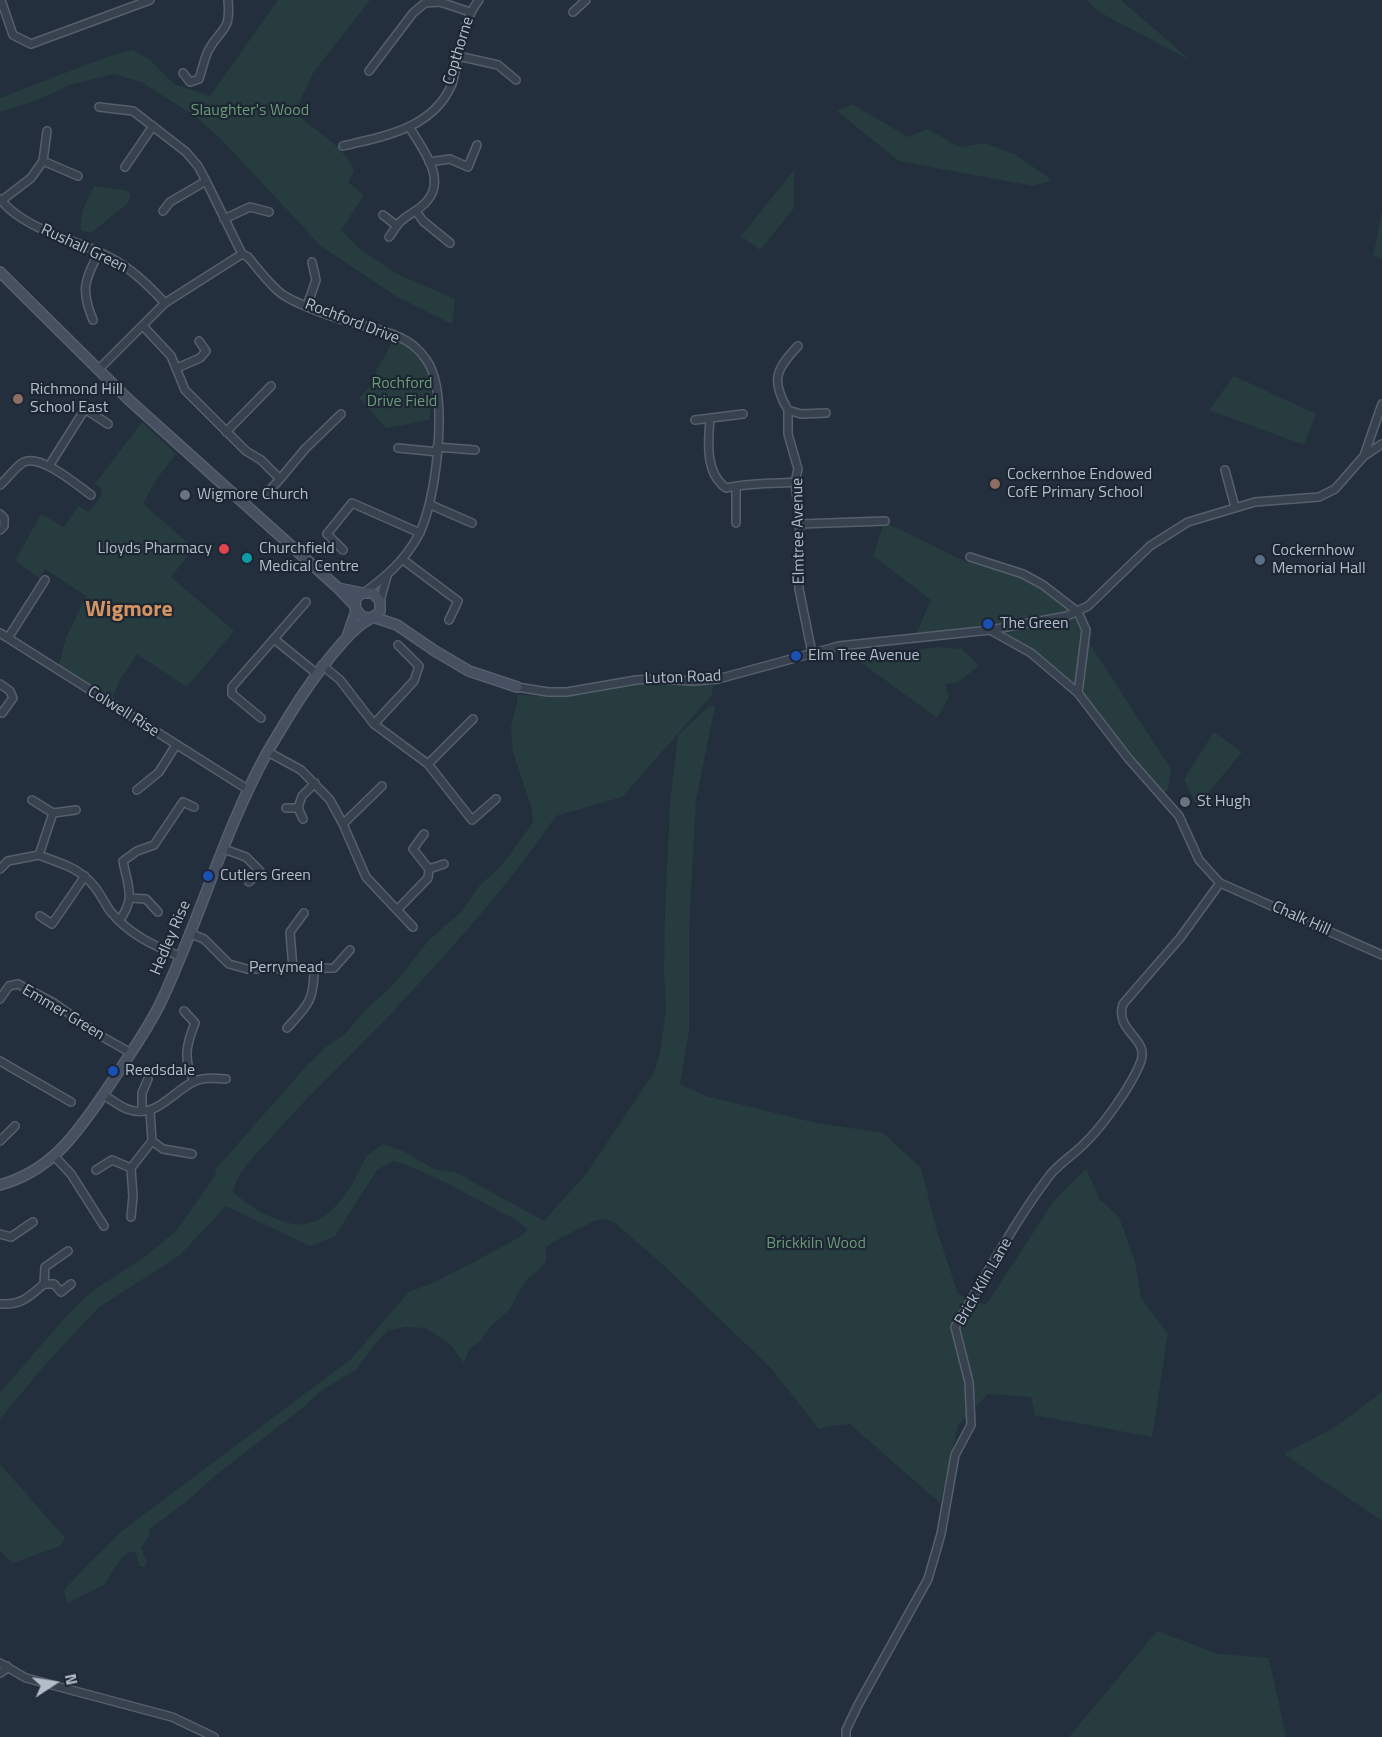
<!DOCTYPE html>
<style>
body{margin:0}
#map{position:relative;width:1382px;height:1737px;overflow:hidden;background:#242f3e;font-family:"Titillium Web",sans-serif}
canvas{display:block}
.north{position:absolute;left:24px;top:1653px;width:60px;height:60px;-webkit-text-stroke:4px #1d2633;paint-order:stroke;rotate:78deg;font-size:16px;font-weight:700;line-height:24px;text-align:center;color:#b4bcc9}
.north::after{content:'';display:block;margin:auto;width:21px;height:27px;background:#b4bcc9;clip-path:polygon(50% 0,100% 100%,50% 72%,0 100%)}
</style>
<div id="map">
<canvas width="1382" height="1737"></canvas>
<div class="north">N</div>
</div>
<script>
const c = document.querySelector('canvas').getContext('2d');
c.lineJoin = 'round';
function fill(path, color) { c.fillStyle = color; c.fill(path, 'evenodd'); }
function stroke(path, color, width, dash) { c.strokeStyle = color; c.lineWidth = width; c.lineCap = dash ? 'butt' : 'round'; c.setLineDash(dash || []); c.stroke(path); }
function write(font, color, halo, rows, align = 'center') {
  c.font = font + ' "Titillium Web",sans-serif'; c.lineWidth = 4.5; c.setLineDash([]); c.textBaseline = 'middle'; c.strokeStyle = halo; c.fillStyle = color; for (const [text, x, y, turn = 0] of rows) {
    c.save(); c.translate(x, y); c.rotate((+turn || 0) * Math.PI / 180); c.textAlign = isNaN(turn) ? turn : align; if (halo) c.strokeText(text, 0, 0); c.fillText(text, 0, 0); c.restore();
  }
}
fill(new Path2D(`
 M278,0H370L313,73L295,112C313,131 345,145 354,171L348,182L364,195L341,230L360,249L397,274L455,299L452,324L397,297L321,246L220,138L195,116L143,83L114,74L70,85L32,102L0,112V98L104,58L132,50L150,60L174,84L210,96Z
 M1087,0H1121L1190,60L1099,12Z
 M852,104L908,137L928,129L959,147L985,143L1016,155L1052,180L1033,186L899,161L837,111Z
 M794,170V208L760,250L741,236Z
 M94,186L125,190L129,192L131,196L128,203L91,233L81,230C79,214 87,201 94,186Z
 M1382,212V259L1373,256Z
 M394,339C429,359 437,381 429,420L386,428L359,398L374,382L377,370Z
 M1234,376L1316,414L1304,445L1209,410Z
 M142,422L176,454L156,480L143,504L194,548L171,577L234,631L187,687L137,654L120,680L112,698L59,665L66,638L86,596L45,569L39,578L15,561L41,514L64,527L78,506L88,512L90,511L102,495V490L95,484Z
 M884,522L967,562L1023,578L1070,610L1077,618L1084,635L1171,769L1168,790L1164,792L1157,787L1088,700L1068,680L1027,646L1008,635L981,626L916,634L931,600L873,556Z
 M940,647L962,649L979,666L957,683L945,684L949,697L937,718L855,658Z
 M669,683L713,685L712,695L622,797L556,816C513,879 463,936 411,992C366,1042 316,1086 272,1137C257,1153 238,1170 233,1192C248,1205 266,1217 285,1222C316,1232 337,1209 352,1184C357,1177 360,1167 365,1159C369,1153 377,1149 383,1144L403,1151L434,1169L455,1172L544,1221L586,1174L654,1072L660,1053L666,1010L664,972L665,912L670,803L678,735L709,706H715L696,800L689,929V1031L680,1084L706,1096L812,1122L883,1133L921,1168L936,1228L958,1294L986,1305L1054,1201L1086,1169L1100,1200L1119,1217L1135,1262L1141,1298L1168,1334L1152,1437L1035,1415L1031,1397L988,1394L958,1425L940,1503L850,1424L829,1426L819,1429L770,1367L660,1262L615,1223L605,1219L594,1221L555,1241L546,1247V1261L538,1271L527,1279L518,1293L510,1309L490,1327L481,1340L469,1350L464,1363L450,1344L426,1328L406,1327L389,1330L375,1344L356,1370L322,1390L300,1410L217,1474L187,1501L150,1529L149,1536L141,1548L147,1562L144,1567L139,1566L136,1553L132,1551L122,1557L104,1585L67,1603L64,1590L89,1563L123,1530L351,1359L409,1292L435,1282L485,1256L518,1238L528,1230C520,1220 508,1216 497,1210C464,1192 430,1173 394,1161L377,1170L335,1236L310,1246L226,1206L180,1255L98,1308L44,1366L0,1419V1393L61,1322L92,1291L142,1259L176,1231L215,1176L216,1169L308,1064L326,1047L344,1035L364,1011L386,992L404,972L428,941L461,912L480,885L498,869L508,857L533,822L531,806L513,752L511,727L517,702V695L558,696L587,694L631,685Z
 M1214,732L1242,752L1197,807L1184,779Z
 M1382,1392V1521L1284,1454L1335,1427Z
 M0,1464L65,1538L60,1546L13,1563L0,1551Z
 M1157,1631L1218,1654L1269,1658L1286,1737H1069Z`), '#263c3f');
const street = new Path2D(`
 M1,0L13,35L31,44L150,0
 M573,12L586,0
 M458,56L498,65L516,80
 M369,71L413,13L425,3L440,2L470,12
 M183,73L190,82L199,79C202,70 204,60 208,51C221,26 231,34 228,0
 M99,107L133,111L186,152L198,166L206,181L242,254
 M343,146C384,136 433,129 452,84C455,75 456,65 458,56C463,36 466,16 479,0
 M43,161L78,176
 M429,162L450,159L468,167L477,145
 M125,167L153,126
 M0,199C24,230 75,239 109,257C131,268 148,285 165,303
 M1,201L31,178L43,161L47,131
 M163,211L170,202L206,181
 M416,211L423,221L450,243
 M383,215L397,226
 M224,219L250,207L269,212
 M389,237C393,232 396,226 400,222C408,214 420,210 427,201C447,178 422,149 410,128
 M242,254L248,257C257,268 267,281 278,291C289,301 325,314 340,319C363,327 398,331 416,348C422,353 430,364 432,371C447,405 436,504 418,536C405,560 387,576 365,592
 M307,306L316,280L312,262
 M93,320C80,289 85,280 99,252
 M143,326L171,356L185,390L246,451L261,460L280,479L305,449L341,414
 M798,346C775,370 771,381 788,410L801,414L826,413
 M177,368L200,358L206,351L199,341
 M99,369L165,303L242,254
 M788,410V434L798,469L795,482L800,524L798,547L799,589L812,653
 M710,419C708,442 705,473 726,488C749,483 772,484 795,482
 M695,420L743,414
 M226,432L271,386
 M437,447L475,450
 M398,448L438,452
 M1364,456L1382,404
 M49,466L85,409L108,424
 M1225,470L1235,507
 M0,485C7,479 16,466 24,462C41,454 77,485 91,495
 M268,492L280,479
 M431,505L472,523
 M0,514L4,518V526L0,530
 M736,523V486
 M800,524L885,521
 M343,550L327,534L352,503L420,533
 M970,557L1023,574L1043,585L1078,612L1086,630L1078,693
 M402,559L458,601L449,620
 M380,601L387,576
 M990,630L1031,653L1078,693L1128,758L1179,816L1199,860L1220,883L1382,955
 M0,633L247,789
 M8,638L45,580
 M274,639L316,673
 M322,665L340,680L374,724L428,764L472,820L496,799
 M0,684L10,691L13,698L2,713
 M517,687L548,692H567L636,680L654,679L694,681L718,679L839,646L990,630L1067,616L1088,606L1150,546L1188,522L1255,502L1319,497L1335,489L1364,456L1382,444
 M261,718L232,694V687L306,602
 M374,724L414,681L419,666L398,645
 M268,752L301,770L330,800L343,824L366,877L413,927
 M428,764L473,719
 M137,790L159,772L176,745
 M32,800L53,813L39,855
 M286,808H298L302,796L315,783
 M298,808L303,819
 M53,813L76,810
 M343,824L382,786
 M224,849L246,857L260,871L249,882
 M39,855C54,861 73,866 85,877C97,886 102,899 110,911C129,934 152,945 179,956
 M0,869L8,861L39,855
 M429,869L444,864
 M130,898L146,899L158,912
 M397,910L428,878L429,869L413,849L424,834
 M40,916L52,924L85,876
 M119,921C136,898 128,888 123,861L137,851L154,845L183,802L194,807
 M189,933L204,939L229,964L247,969L334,968L350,950
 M293,969L290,932L304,913
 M0,999L9,986L18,984L54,1003L101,1036L131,1053
 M184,1011L195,1023C186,1045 183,1059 194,1082
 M287,1028C308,1005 314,1001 314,969
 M0,1061L71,1102
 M103,1095C111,1099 119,1106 127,1109C155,1120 171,1093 193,1082C203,1077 215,1078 226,1079
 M142,1111V1093L148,1079
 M0,1141L15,1126
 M152,1141L163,1149L192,1154
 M55,1157L71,1174L104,1226
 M96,1170L112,1160L131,1168
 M131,1217L133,1196L131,1168L152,1141L150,1111
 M0,1234L11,1237L33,1222
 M44,1284L45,1267L68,1251
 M0,1304C21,1305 28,1298 44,1284H54L61,1292L71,1284
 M0,1663L26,1678L172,1717L214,1737
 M0,1673L6,1669L7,1666
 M846,1737V1730L858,1705L928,1579L941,1534L955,1455L971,1425L969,1382L955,1327C986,1276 1014,1222 1050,1175C1060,1163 1073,1155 1084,1144C1103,1126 1132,1085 1141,1061C1149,1038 1114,1031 1123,1004L1180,938L1220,883`);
const secondary = new Path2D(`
 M0,272L128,399L338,588L355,606
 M362,593L356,598L355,608L362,617L370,618
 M373,617L397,625L435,651L469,671L517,687
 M347,637L356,611
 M0,1185C50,1171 75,1136 103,1095C122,1066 143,1037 159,1006C199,923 223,832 268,751C291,712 312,677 342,643C350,634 360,624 370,619C374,616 377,615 380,611V601L373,593H362L338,588`);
stroke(street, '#565f6c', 10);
stroke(secondary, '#565f6c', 12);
stroke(street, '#38414e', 7);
stroke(secondary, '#465061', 9);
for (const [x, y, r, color] of [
 [18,399,6,"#8d6e63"],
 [995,484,6,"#8d6e63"],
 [185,495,6,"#6b7280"],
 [224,549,6,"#e0444e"],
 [247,558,6,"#0f9aa8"],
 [1260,560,6,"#5c6f8a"],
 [988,624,6,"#1a4fb4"],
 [796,656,6,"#1a4fb4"],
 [1185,802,6,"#6b7280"],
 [208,876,6,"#1a4fb4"],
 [113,1071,6,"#1a4fb4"]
]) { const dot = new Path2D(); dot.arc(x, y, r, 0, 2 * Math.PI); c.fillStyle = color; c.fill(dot); stroke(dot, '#1d2633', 2); }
write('16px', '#b4bcc9', '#1d2633', [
 ["Copthorne",459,51,-73],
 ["Rushall Green",84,249,25],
 ["Rochford Drive",352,322,21],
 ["Elmtree Avenue",799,531,-91],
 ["Luton Road",683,678,-2],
 ["Colwell Rise",123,712,32],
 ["Chalk Hill",1301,919,24],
 ["Hedley Rise",171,938,-67],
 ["Perrymead",286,968],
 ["Emmer Green",63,1013,31],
 ["Brick Kiln Lane",984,1282,-60]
]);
write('16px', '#6b9a76', '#1d2633', [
 ["Slaughter's Wood",250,111],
 ["Rochford",402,384],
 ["Drive Field",402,402],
 ["Brickkiln Wood",816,1244]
]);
write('16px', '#b4bcc9', '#1d2633', [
 ["Richmond Hill",30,390],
 ["School East",30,408],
 ["Cockernhoe Endowed",1007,475],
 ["CofE Primary School",1007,493],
 ["Wigmore Church",197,495],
 ["Lloyds Pharmacy",212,549,"right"],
 ["Churchfield",259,549],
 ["Medical Centre",259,567],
 ["Cockernhow",1272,551],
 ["Memorial Hall",1272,569],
 ["The Green",1000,624],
 ["Elm Tree Avenue",808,656],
 ["St Hugh",1197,802],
 ["Cutlers Green",220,876],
 ["Reedsdale",125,1071]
], 'left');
write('bold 22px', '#d59563', '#1d2633', [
 ["Wigmore",129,611]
]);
</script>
